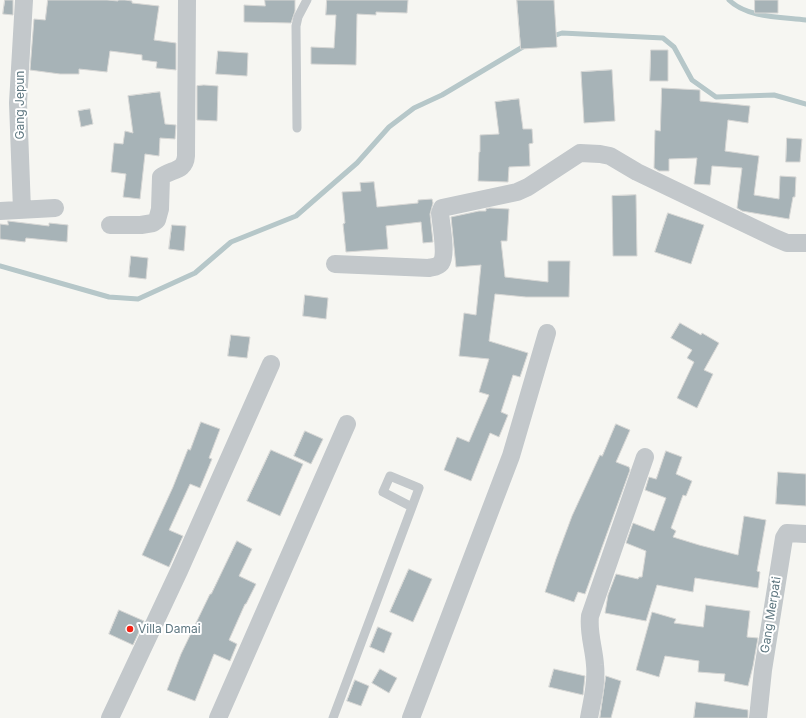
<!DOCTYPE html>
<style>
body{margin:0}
canvas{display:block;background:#f6f6f2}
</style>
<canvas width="806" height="718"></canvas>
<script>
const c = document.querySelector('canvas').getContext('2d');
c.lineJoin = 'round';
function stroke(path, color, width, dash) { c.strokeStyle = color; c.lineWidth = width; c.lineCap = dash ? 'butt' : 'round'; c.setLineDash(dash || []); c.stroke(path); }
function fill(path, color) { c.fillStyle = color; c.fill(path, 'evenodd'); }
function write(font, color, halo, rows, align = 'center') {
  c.font = font + ' Inter,sans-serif'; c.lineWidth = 4; c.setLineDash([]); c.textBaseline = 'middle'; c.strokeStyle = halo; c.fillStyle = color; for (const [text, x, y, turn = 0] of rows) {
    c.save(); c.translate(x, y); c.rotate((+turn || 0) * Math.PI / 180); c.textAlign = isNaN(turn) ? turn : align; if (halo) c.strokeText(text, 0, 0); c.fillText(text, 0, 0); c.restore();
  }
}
stroke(new Path2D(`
 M729,0C747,18 782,17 806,20
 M550,37L562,33L663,38L674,47L692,80L716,97L774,95L806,104
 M0,266L109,297L138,299L195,273L231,242L296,216L357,163L389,127L414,108L442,95L526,45`), '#b6c7c9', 5);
const building = new Path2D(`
 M5,0H13V15L3,14Z
 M48,0H107L118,1V0H125L132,1V3L159,6L154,40L176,43V70L156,68L157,62L142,60V55L110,51L107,72L79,69V74H60L30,70L34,19L45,20Z
 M265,0H295V11L291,23L244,22V5L265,6Z
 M327,0H408L407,13L376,12V15L357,14L356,65L311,64V47L334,48L336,15H326Z
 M517,0H554L557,47L521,49Z
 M755,0H778V13H755Z
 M651,50H668V81H650Z
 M218,51L248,53L247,76L216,74Z
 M612,70L615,121L584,123L581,72Z
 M204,85L218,86L217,121L197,120V86Z
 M662,88L700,90V101L750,106L748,123L728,120L725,151L759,156L754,195L779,199L780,176L796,177L795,197H793L789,219L742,211L737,208L742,168L712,166L710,185L694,184L697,158L669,159V171H659L654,168L655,130L660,131Z
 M160,92L165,124L176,125L175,139L160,138L159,156L145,154L140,199L123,197L126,174L111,172L114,143L123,144L125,131L133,133L128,96Z
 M519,99L523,129H532L533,143L529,144L530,166L509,167L508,182L478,181L479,152H480V135L499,134L495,102Z
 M90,109L93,124L81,127L78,111Z
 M787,138L802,139L800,162H786Z
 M374,182L377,207L418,203V200L432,199L433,203L430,214L433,242L423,243L421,222L386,226L388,249L346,252L343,224L345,223L342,192L361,191L360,183Z
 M636,195L637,256H613L612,196Z
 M490,208L509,209L507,241H501L505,277L548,282V261H570L569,297H526L495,294L489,341L528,353L520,377L513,375L501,412L508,415L499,437L490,433L471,481L444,470L457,437L469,442L489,395L479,392L489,359L459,356L464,313L476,315L481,265L456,267L451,217L479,211H486V209Z
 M668,213L704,225L691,264L655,252Z
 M8,221L49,226V223L68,225L67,242L26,238L25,242L0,239V224L8,225Z
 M172,225L186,226L184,251L169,249Z
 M131,256L148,258L146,279L129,277Z
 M305,295L328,298L326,319L303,316Z
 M680,323L701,335L702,333L719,343L704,370L713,374L697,408L677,398L694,362L687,358L692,350L671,338Z
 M231,335L250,337L247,358L228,356Z
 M201,422L220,429L209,458L212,459L200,488L190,484L169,530L183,536L169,567L142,555L173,487L188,449L190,450Z
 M616,424L630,430L616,462L629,467L630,470L585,594L578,592L574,602L545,592L556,559L572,516L600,455L602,456Z
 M305,431L323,439L311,464L294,456Z
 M271,450L303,464L280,516L247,501Z
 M666,451L682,457L676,474L692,481L686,496L683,495L671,528L676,531L673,537L699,545L738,555L744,516L766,520L757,571L760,572L758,588L695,578L693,592L657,585L646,621L605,613L608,595L616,574L638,579L639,577H642L646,551L626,543L633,523L654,531L666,498L645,490L649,477L656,479Z
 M778,472L806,474V506L776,504Z
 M237,541L252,549L239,576L256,584L246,604H245L229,640L237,644L230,661L214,654L195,701L167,690L181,654L210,594H211Z
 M409,569L432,579L413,622L390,612Z
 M706,605L750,611L747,637L758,638L753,666L748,686L724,681L725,674L698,672L699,661L665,656L659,677L636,670L652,612L676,619L674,623L703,627Z
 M119,610L144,621L133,645L109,634Z
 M378,627L392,633L384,653L370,647Z
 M380,669L397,678L389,693L372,683Z
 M554,669L585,676L583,695L549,687Z
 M606,676L621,681L611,718H600Z
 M355,680L369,686L361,706L347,701Z
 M696,702L748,710V718H694Z`);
fill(building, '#a7b3b7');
stroke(building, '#d7d7d5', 1);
stroke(new Path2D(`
 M297,128L296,26L298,17L307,0
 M333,718L412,507L419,488L390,476L383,492L412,507`), '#c3c8cb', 9);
stroke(new Path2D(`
 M22,210L18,103L24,0
 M0,211L55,208
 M110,225H141L153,223L157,220L160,209L161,177C171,169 185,172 186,156L187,0
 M335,264L429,268C433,267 438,267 441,263C447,255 441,224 440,213L442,208L517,192L528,187L580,153L600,154L610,156L637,172L775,238L787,243H806
 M110,718L179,571L271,364
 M218,718L347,424
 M411,718L511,456L547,333
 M589,718C592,701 597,683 595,665C594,648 588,633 590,616L645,457
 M758,718L763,670L784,538L787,533L806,534`), '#c3c8cb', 18);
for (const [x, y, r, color] of [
 [130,629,4,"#f32216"]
]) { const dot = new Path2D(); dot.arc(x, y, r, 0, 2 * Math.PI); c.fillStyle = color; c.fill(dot); stroke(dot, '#fff', 1.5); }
write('12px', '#5e7780', '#fff', [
 ["Gang Jepun",20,105,-90],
 ["Gang Merpati",771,615,-81]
]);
write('12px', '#5e7780', '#fff', [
 ["Villa Damai",138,629]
], 'left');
</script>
